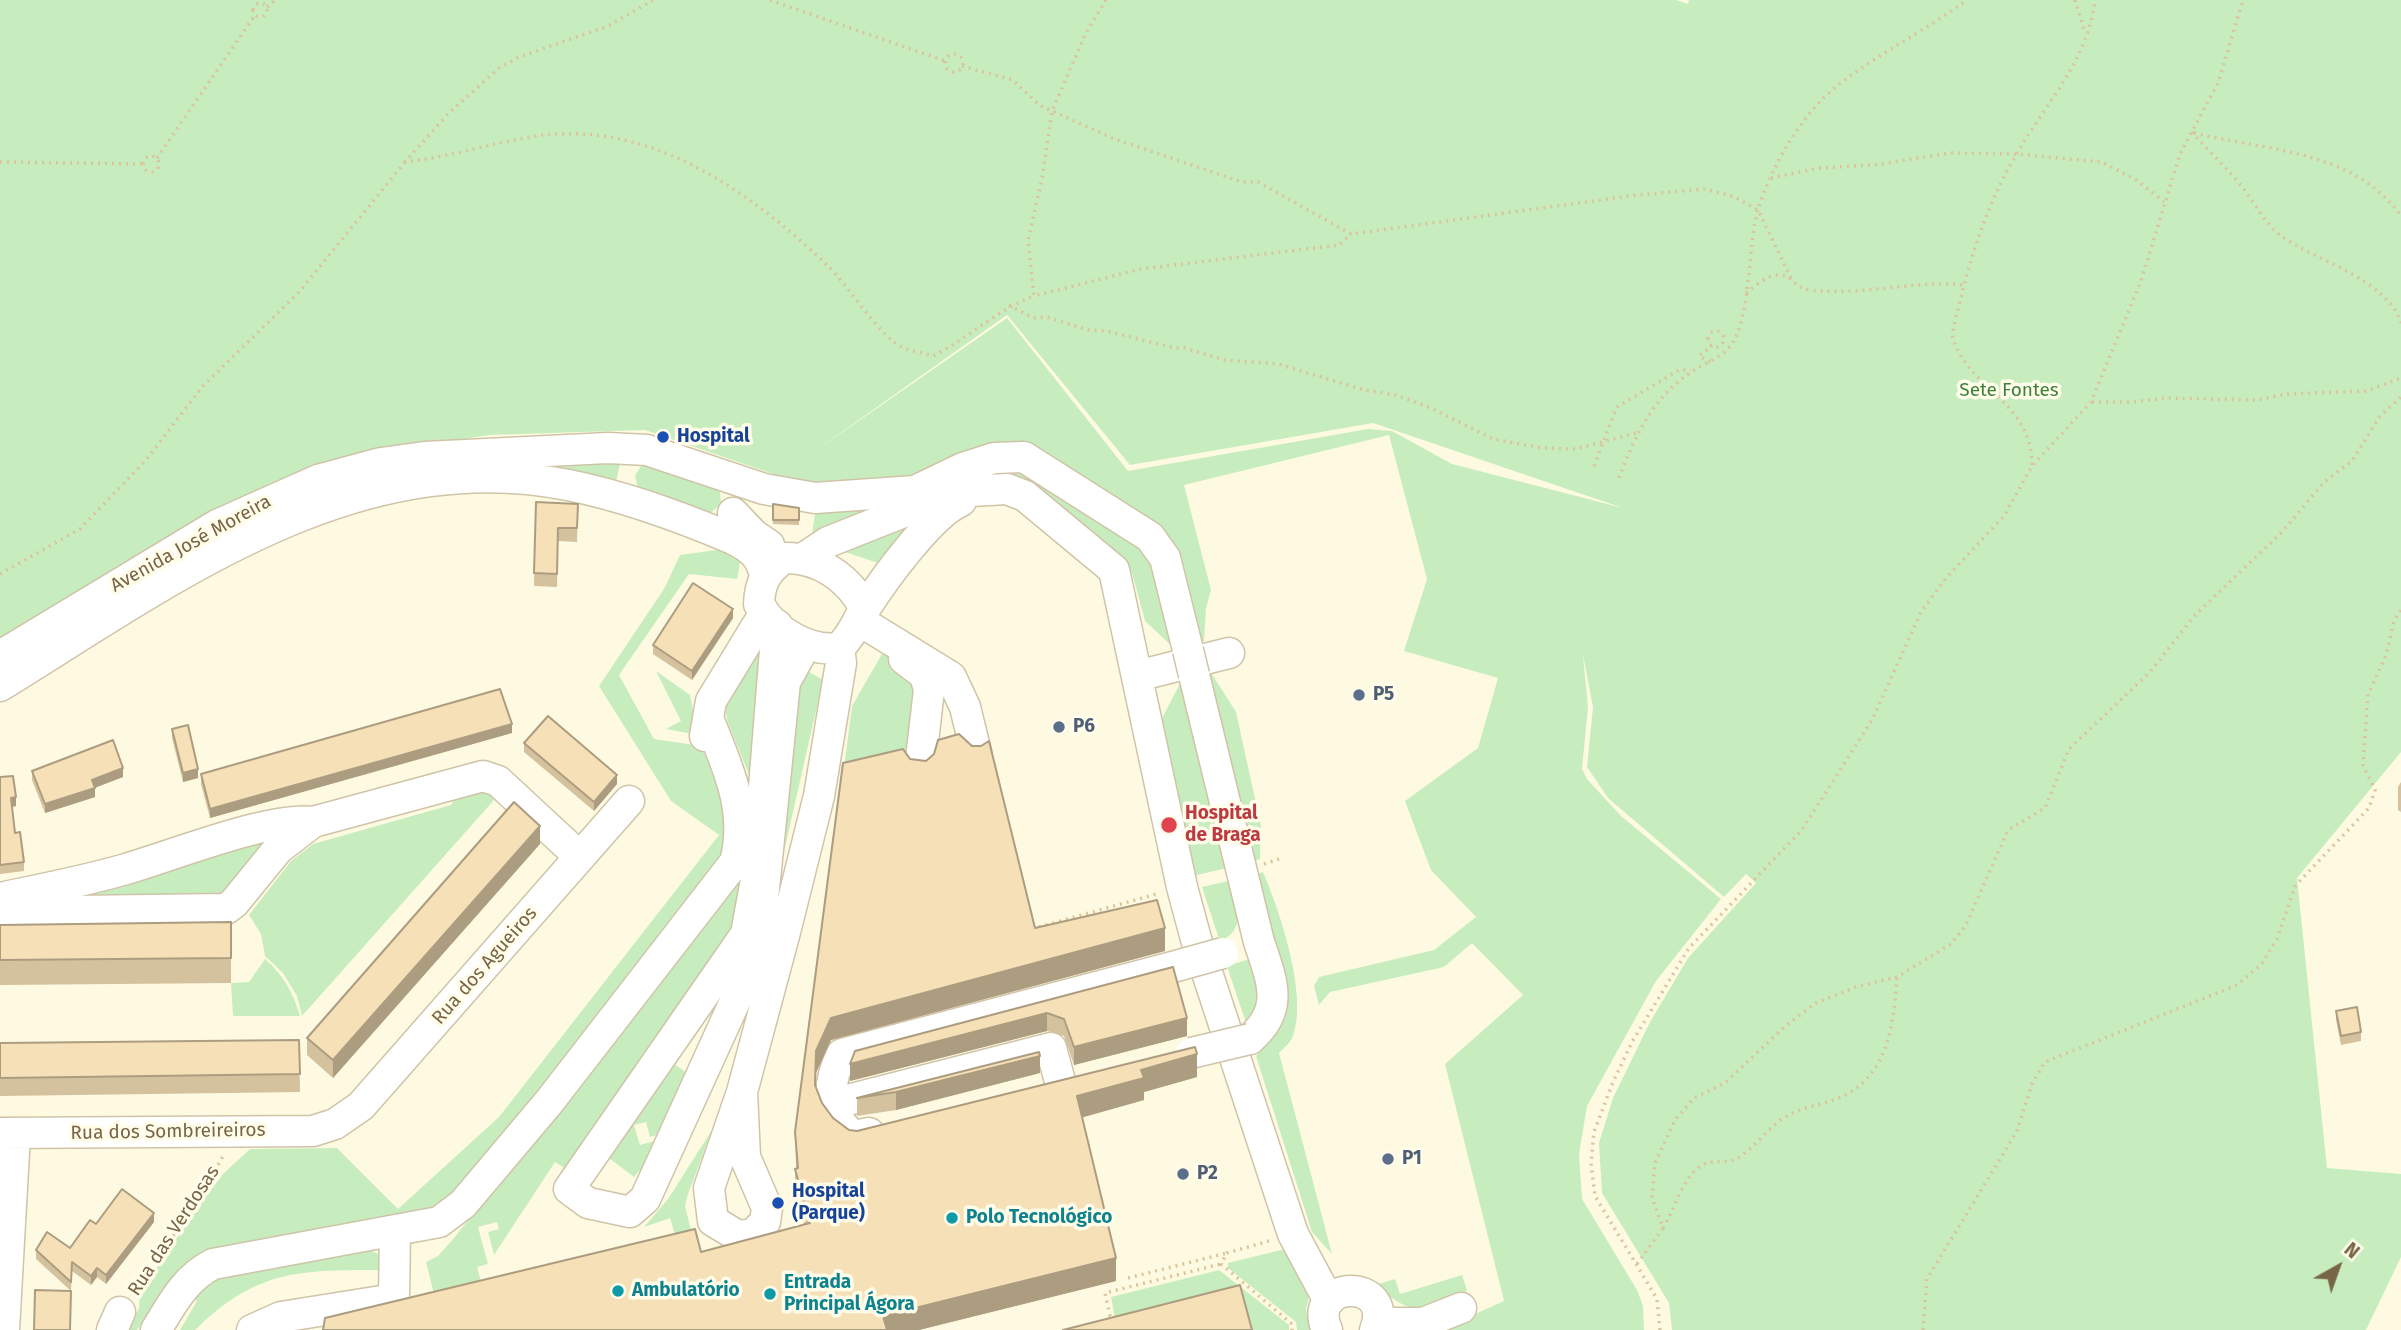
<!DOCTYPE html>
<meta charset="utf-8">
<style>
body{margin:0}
#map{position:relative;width:2401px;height:1330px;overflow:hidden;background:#fefae2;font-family:"Fira Sans",sans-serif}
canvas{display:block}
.north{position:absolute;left:2303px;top:1232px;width:70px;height:70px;-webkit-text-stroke:5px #fffcea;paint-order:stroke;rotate:40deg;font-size:19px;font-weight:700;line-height:28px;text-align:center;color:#786546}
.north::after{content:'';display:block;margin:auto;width:24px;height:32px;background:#786546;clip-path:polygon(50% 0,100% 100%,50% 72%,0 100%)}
</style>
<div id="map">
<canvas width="2401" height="1330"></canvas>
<div class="north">N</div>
</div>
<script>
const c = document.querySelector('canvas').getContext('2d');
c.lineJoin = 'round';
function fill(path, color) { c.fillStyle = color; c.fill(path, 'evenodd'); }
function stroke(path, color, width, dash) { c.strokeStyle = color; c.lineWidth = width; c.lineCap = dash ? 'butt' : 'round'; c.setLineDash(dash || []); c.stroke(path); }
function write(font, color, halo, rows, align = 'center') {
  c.font = font + ' "Fira Sans",sans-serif'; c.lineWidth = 7; c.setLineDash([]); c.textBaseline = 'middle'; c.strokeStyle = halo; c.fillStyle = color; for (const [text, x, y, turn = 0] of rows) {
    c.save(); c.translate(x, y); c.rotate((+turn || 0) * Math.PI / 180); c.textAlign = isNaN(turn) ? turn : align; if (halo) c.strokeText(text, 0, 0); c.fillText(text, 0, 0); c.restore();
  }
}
fill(new Path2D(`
 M0,0H1676L1688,4L1689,0H2401V752L2297,878L2327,1168L2401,1174V1257L2366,1330H1672L1669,1303L1602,1193L1599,1143L1613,1098L1650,1022L1688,958L1756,883L1746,874L1724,897L1608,798L1587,767L1593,707L1583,655L1588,707L1582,769L1587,779L1621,816L1721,899L1656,981L1587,1106L1579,1154L1582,1199L1637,1290L1643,1306L1644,1330H1439L1504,1301L1445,1064L1523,995L1472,943L1444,967L1330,992L1319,1005L1314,986L1319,977L1434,950L1476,917L1431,870L1405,801L1478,748L1498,678L1404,651L1427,579L1389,435L1184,485L1211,590L1206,608L1204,641L1199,645L1181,575L1049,456L902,484L804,488L779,476L645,430L489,435L340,459L0,644ZM1007,315L1130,465L1373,423L1623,508L1452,464L1392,431L1368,429L1128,471L1007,318L808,456Z
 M621,459L615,486L523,468V460Z
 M644,462L716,484L720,491L721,504L709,514L638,489L635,475Z
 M1008,465L1035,474L1151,555L1177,651L1145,621L1132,573L1124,561L990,477L986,469Z
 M895,504L811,540L815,514L804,512V506Z
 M936,505L890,567L842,551Z
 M724,549L741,558L737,579L689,574L619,675L654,739L702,746L730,822L724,861L490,1158L434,1211L239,1245L151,1324L144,1320L137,1330H124L139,1309L140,1292L198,1207L223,1174L250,1149L337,1148L398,1209L499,1117L719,835L671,801L599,686L664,589L680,555Z
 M770,650L752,782L727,720L725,705L754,654Z
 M882,654L912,669L918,676L907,766L842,783L852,706Z
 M799,666L823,680L770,913Z
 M656,671L690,695L698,735L666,729L681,721Z
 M1210,671L1236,712L1261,826L1260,859L1252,862L1206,672Z
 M1183,678L1231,867L1193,876L1161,720Z
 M484,788L494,800L302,1016L297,996L283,973L265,956L261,934L249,915L291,861L313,844L451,805L458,794Z
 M258,836L265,843L233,894L79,906L73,890Z
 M747,865L739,928L566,1169L555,1162L494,1255L488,1232L499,1229L497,1222L478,1227L488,1264L477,1267L482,1286L438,1310L426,1262L438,1256L454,1238L740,879Z
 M1263,872C1280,912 1308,994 1293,1036C1291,1042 1284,1048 1279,1053L1332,1254L1312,1232L1256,1056L1281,1025L1284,1007L1255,875Z
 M1233,880C1238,905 1247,928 1220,942L1202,887Z
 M1253,958L1263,996L1247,1026L1227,966Z
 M265,959C284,976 293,992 300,1016H233L231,983L249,982Z
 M674,1064L687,1073L668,1132L650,1137L646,1122L634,1125L640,1145L665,1138L649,1175L640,1170L634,1177L609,1158Z
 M712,1130L688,1194L685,1206L691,1230L676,1238L670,1218L644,1227L668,1199Z
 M366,1248L378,1254L386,1264L384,1270C301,1270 257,1269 195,1330H180L197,1301L192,1298L217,1274Z
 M1285,1249L1310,1293L1306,1309L1310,1330H1297L1296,1322L1228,1268V1263Z
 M1219,1270L1289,1325V1330H1117L1111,1297Z
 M1462,1275L1467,1290L1461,1298C1414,1311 1414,1316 1375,1285L1395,1279L1400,1294Z`), '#c7edbf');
const minor = new Path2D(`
 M733,513L754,535L769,545
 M804,558L828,542L954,492L1007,489L1025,496L1114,570L1182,887L1196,939L1293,1234L1329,1301
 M865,609C849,578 819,557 784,558C766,571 760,582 759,604C773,631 808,652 839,648C854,633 855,624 866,607C885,578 931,514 961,501
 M860,621L951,677L965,707L976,752
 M777,625L757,874L746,934L569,1189L588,1203L630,1212L645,1199L752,964L761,918L785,682L806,644
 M0,656L217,525L318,480L381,463L425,457L608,448L647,450L764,489L815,498L915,491L963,468L994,458L1024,457L1150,537L1165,558L1188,650
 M904,659L925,675L929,690L920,767
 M1194,675L1259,942C1272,981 1285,1009 1250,1039
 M1137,676L1229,653
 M0,686C172,580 353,443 568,485C624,496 681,517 733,539C751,548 760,555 765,575
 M705,736L711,701L764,614
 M0,898C42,889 85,881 126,869C171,856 271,816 313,822
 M0,912L226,909L234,903L278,849L313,822L483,776L498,781L580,857
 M742,1092L745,1157L767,1208L765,1222L753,1234L738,1236L713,1221L709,1188L742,1092L785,932L819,796L841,663L839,648
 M832,1104L1051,1048L1061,1085
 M0,1133L313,1131L335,1124L361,1106L629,801
 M869,1133L854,1136C825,1115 827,1084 842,1054L1169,968
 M1378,1323H1423L1461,1308
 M4,1330L15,1134
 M112,1330L120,1312
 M156,1330C172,1304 185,1278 213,1264L439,1222L463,1204L549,1102L735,862C749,810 727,766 708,718
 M252,1330L281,1317L394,1299L395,1231
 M1327,1330C1305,1279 1396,1277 1375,1330`);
stroke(minor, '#d0c4a8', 33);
stroke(new Path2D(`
 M653,0L608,26L519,57L499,68L447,115L405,162C448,157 489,144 530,137C647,117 748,190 827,265C848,285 880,337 902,347C911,351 923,353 933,356C968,338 997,310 1034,296
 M770,0L945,61
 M1106,0L1086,33L1052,111L1042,179L1028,240L1034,296L1141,269L1339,245L1351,234
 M2075,0L2085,33
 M253 10a7 7 0 1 1 14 0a7 7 0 1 1-14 0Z
 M267,7L275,0
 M945 63a9 9 0 1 1 18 0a9 9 0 1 1-18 0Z
 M962,66L1013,80L1039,105L1112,138L1242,182H1258L1351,234L1637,195L1704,189L1735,197L1758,210L1791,278
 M2192,132C2208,151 2227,168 2243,188C2257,206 2266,227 2287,240C2320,261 2389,282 2401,323
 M2194,133C2266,151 2353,149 2401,216
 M143 164a8 8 0 1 1 16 0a8 8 0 1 1-16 0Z
 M157,158L255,15
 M0,162L143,164
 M1771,178L1819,168L1874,165L1950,153L2016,154L2102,162L2138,181L2164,202
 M1746,293C1756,286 1766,275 1779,275C1790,275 1793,283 1802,288C1808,290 1817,291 1823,291C1871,294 1917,280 1964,285
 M1009,305L1033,318L1047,317L1088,330L1107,331L1174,348H1185L1224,360L1278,364L1364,390L1396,395L1431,408L1493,439L1543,448L1575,449L1636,433
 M1708 339a8 8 0 1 1 16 0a8 8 0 1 1-16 0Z
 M1710,362L1699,356L1712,346
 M2092,402H2131L2166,398L2257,400L2287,394L2366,391L2401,378
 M2032,465C2032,400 1966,389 1952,335C1966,272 1983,211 2016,155C2045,104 2088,61 2095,0
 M1594,466L1617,407L1679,370H1691
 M1619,478C1635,436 1653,396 1693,371C1706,362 1723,357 1732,344C1751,315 1748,243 1758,209C1773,163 1803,111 1842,82C1882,52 1927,29 1967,0
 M0,574L80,529L146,460L202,387L299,292L405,162
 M1264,864L1279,859
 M1039,927L1160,893
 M1663,1228C1674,1210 1682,1181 1698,1168C1711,1157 1725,1165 1738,1158C1756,1147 1768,1127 1787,1116C1806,1105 1827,1105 1847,1094C1889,1072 1894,1020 1897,977
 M1269,1241L1227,1253L1221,1264L1292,1324V1330
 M1637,1264L1663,1228L1652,1197L1655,1163L1675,1120L1694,1098L1725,1083L1784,1027L1816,1003L1856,987L1897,977L1951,944L1966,925L2008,830L2045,808L2069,749L2150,672L2195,615L2282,532L2324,482L2352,461L2380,416L2401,397
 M1128,1278L1227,1253
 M133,1293L203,1193L223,1156
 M1113,1330L1105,1293L1221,1264
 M1660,1330L1657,1299L1595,1196L1591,1163L1594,1132L1613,1082L1632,1042L1689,948L1801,831L1872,720L1921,612L1946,578L2004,516L2032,466L2091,402L2141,281L2180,154L2218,83L2243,0
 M1923,1330L1927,1279L2017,1131L2032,1084L2045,1062L2237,985L2261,965L2277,939L2295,886L2369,808L2375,790L2363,765L2368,694L2386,656L2394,621L2401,610`), '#dbc49a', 3.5, [2, 5]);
stroke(minor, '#fff', 30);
const minorBridge = new Path2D(`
 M1188,650L1194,675
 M1169,968L1223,953
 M1191,1053L1250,1039`);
stroke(minorBridge, '#d0c4a8', 33, []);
stroke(minorBridge, '#fff', 30);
fill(new Path2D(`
 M536,502L578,504L577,542L558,541L557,587L534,586Z
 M773,504L799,508V525L773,524Z
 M733,618L692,680L653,654V645Z
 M172,729L198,778L183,782L172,738Z
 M512,733L210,818L201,784V774Z
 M524,743L617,784L594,811L524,752Z
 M843,763L1035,928L1165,951L831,1040L816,1073V1087L822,1103L833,1118L849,1130L857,1131L1197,1077L1144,1092V1100L1082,1117L1116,1281L919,1330H323L701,1252L804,1225L795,1191V1169L796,1168L795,1132Z
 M32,771L123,777L95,787V797L45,813L32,780Z
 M0,777L16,806L12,807L15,833L24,862V871L0,874Z
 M2401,782V812L2398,810V787Z
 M540,844L333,1078L307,1055V1038Z
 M231,922V983L0,985V925Z
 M1173,967L1187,1036L1074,1065L1064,1036L1047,1031L850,1081Z
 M2336,1011L2361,1032V1041L2341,1045L2336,1020Z
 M299,1040L300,1092L0,1096V1043Z
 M1040,1073L896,1110L857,1116V1098Z
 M154,1222L106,1284L97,1277L91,1285L72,1271L71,1291L36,1259V1250L70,1248L96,1224Z`), '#d4c19d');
fill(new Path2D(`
 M733,609V618L692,680V671Z
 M512,724V733L210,818V809Z
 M123,768V777L92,789V780Z
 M198,769V778L183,782V773Z
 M617,775V784L594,811V802Z
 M95,788V797L45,813V804Z
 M16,797V806L11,807V798Z
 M540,826V844L333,1078V1060Z
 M1165,928V951L831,1040L816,1073L815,1108L816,1051L831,1018Z
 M1047,1013V1031L850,1081V1064Z
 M1187,1018V1036L1074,1065V1047Z
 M1197,1054V1077L1144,1092V1100L1077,1119V1096L1141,1070Z
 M1040,1056V1073L896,1110V1092Z
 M154,1213V1222L106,1284V1275Z
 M1116,1258V1281L919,1330H883V1316Z
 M97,1268V1277L91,1285V1276Z`), '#ac9d80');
const building = new Path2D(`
 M536,502L578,504L577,528H558L557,574L534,573Z
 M773,504L799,508V520H773Z
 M693,583L733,609L692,671L653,645Z
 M500,689L512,724L210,809L201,774Z
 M548,716L617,775L594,802L524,743Z
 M188,725L198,769L183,773L172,729Z
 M959,734L972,746H981L989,741L1035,928L1157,900L1165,928L831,1018L816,1051L815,1085L822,1103L833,1118L849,1130L857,1131L1195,1047L1197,1054L1141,1070L1144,1078L1077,1096L1116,1258L883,1316L887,1330H323L325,1318L695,1229L701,1252L810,1223L795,1169L798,1168L795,1132L843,763L903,749L910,759L926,761L934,754L938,740Z
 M113,740L123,768L92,780L95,788L45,804L32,771Z
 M13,776L16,797L11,798L15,833L20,832L24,862L0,865V777Z
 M514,802L540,826L333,1060L307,1038Z
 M231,922V958L0,960V925Z
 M1173,967L1187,1018L1074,1047L1064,1019L1047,1013L850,1064L855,1051Z
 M2357,1007L2361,1032L2341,1036L2336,1011Z
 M299,1040L300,1074L0,1078V1043Z
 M1039,1052L1040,1056L896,1092L857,1098Z
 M122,1189L154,1213L106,1275L97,1268L91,1276L72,1262L71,1282L36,1250L47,1232L70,1248L90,1220L96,1224Z
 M1240,1285L1252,1330H1063Z
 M35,1290L71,1291L70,1330H34Z`);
fill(building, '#f6e0b7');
stroke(building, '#ac9d80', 2);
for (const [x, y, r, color] of [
 [663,437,7,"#1a4fb4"],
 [1359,695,7,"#5c6f8a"],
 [1059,727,7,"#5c6f8a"],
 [1169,825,9,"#e0444e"],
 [1388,1159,7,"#5c6f8a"],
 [1183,1174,7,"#5c6f8a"],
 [778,1203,7,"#1a4fb4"],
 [952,1218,7,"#0f9aa8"],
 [618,1291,7,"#0f9aa8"],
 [770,1294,7,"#0f9aa8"]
]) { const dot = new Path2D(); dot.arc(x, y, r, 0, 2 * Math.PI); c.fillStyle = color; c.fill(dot); stroke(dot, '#fffcea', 2.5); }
write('19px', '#40803d', '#fffcea', [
 ["Sete Fontes",2009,391]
]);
write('bold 19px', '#164399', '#fffcea', [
 ["Hospital",677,437],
 ["Hospital",792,1192],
 ["(Parque)",792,1214]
], 'left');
write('19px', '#786546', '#fffcea', [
 ["Avenida José Moreira",191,544,-29],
 ["Rua dos Agueiros",485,966,-49],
 ["Rua dos Sombreireiros",168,1132,-1],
 ["Rua das Verdosas",174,1231,-57]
]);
write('bold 19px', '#4e5e75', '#fffcea', [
 ["P5",1373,695],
 ["P6",1073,727],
 ["P1",1402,1159],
 ["P2",1197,1174]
], 'left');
write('bold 19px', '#be3a42', '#fffcea', [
 ["Hospital",1185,814],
 ["de Braga",1185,836]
], 'left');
write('bold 19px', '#0d838f', '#fffcea', [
 ["Polo Tecnológico",966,1218],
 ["Entrada",784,1283],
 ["Principal Ágora",784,1305],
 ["Ambulatório",632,1291]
], 'left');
</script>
